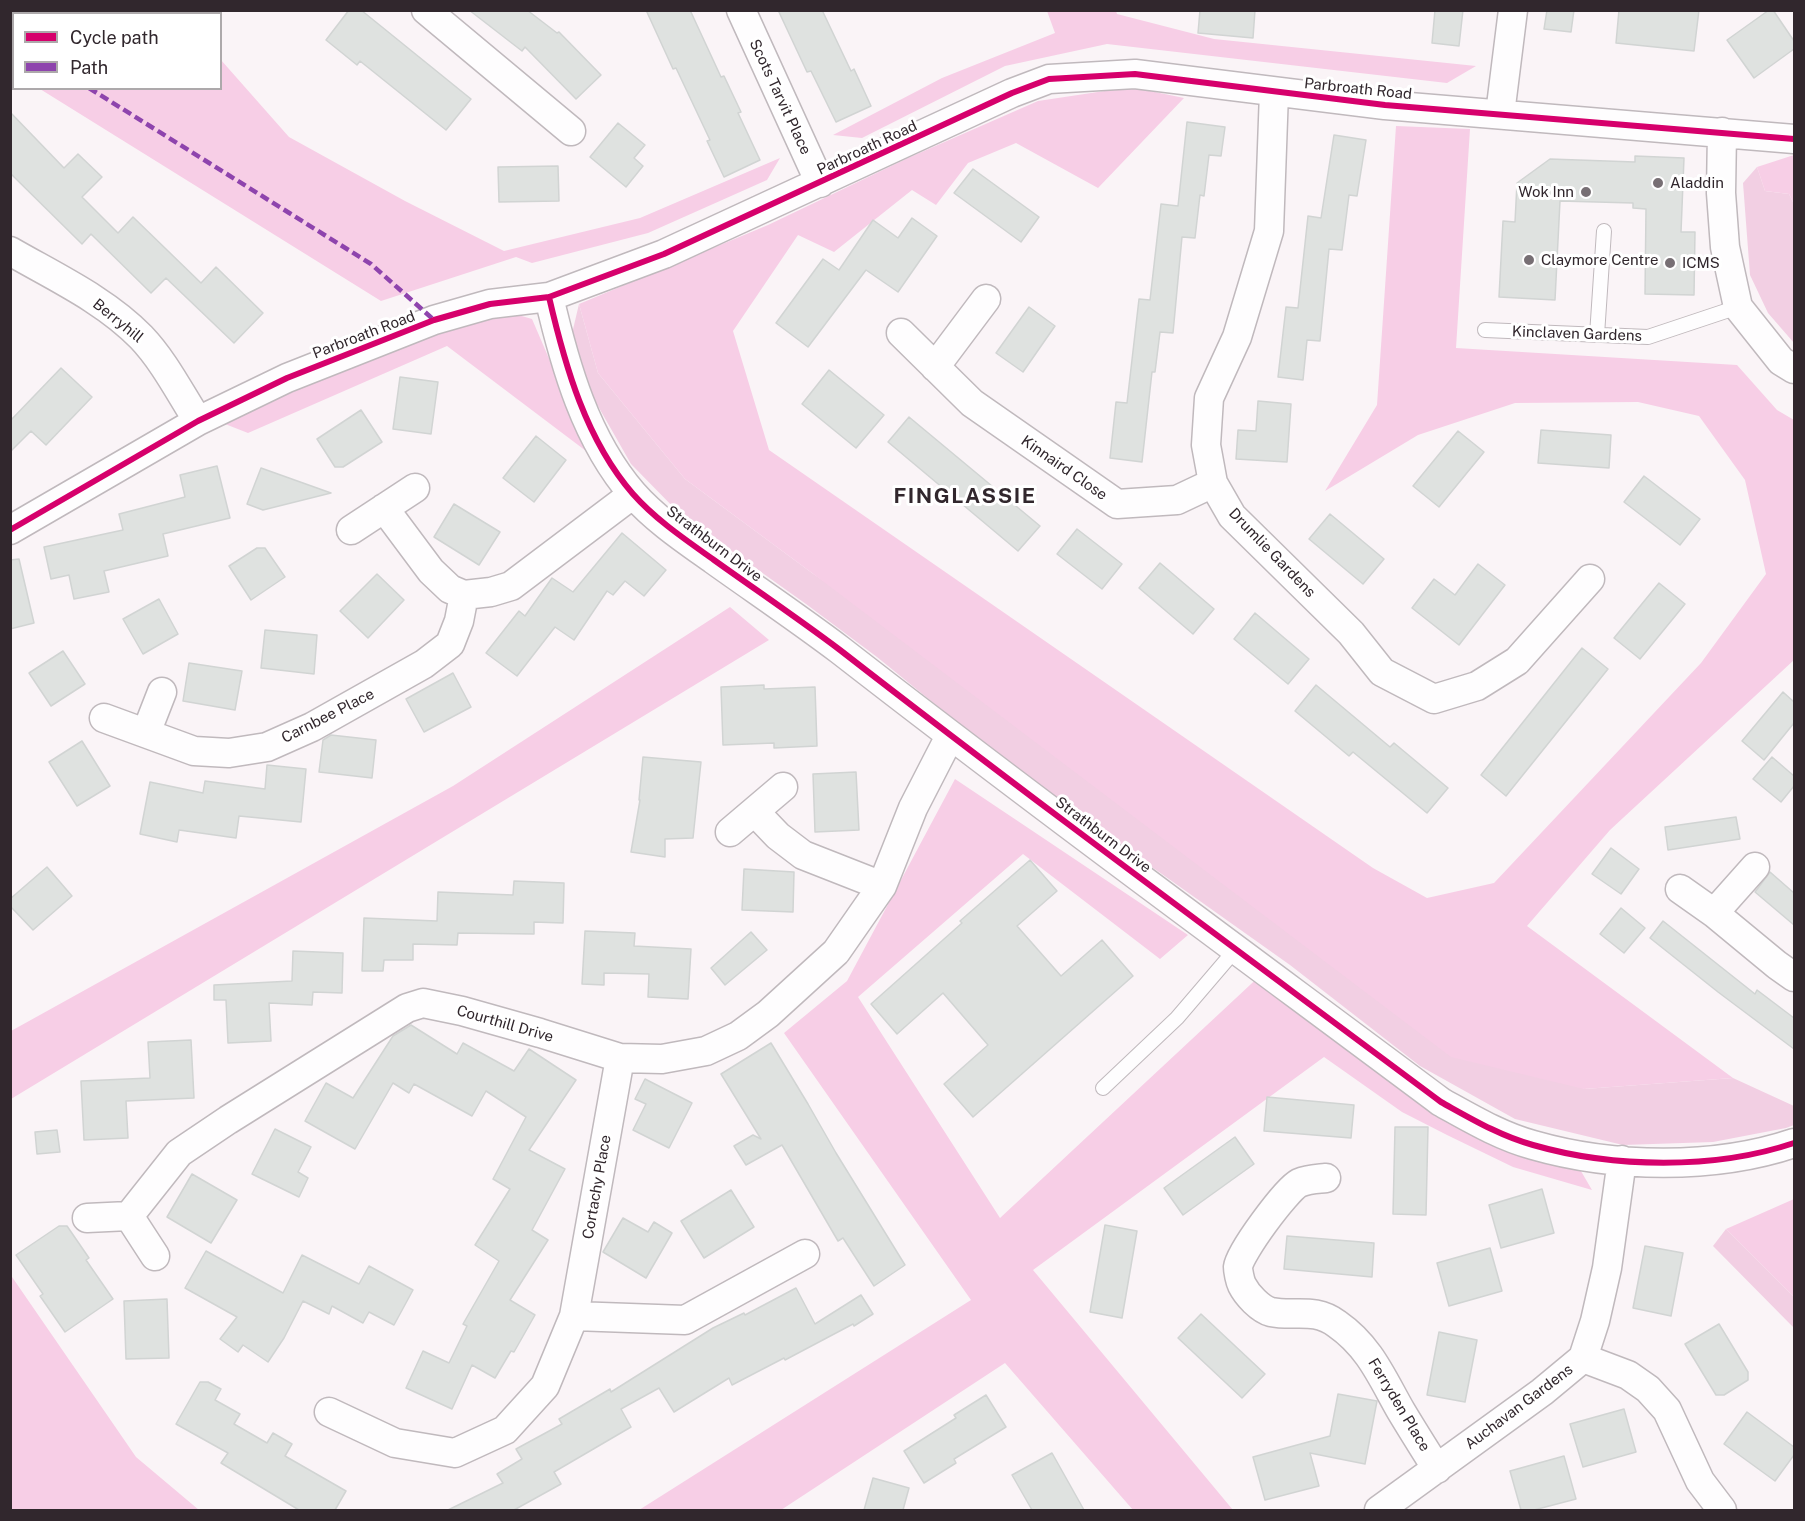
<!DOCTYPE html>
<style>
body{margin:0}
#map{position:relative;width:1805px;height:1521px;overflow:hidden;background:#faf4f7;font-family:"Public Sans",sans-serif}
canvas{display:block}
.frame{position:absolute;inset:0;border:12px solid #31272d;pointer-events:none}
.legend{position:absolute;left:12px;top:12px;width:210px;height:78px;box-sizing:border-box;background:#fff;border:2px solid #ada9ab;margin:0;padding:8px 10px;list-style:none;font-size:18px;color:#31272d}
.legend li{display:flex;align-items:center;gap:12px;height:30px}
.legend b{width:30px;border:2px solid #ada9ab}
</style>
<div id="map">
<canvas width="1805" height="1521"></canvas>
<div class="frame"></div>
<ul class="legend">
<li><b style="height:8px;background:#d6006c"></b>Cycle path</li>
<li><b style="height:8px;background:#8e44ad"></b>Path</li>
</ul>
</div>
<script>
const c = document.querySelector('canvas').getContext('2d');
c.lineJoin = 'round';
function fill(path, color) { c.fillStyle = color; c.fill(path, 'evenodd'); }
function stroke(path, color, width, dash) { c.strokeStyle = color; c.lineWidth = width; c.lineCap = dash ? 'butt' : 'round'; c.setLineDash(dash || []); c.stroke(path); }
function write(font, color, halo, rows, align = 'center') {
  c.font = font + ' "Public Sans",sans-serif'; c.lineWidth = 6; c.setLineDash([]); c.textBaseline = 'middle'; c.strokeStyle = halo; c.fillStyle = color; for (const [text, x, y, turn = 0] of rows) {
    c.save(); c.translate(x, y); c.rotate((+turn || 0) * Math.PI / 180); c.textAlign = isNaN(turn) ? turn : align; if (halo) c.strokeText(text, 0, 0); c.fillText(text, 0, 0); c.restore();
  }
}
fill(new Path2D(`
 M1757,167L1765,191L1789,194L1794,204V343L1768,313L1750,275L1743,183Z
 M579,304L598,373L685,479L812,573L1584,1089L1733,1078L1794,1106V1125L1786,1128L1713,1142L1623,1145L1515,1119L1420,1066L1290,965L1159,872L1050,798L877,657L806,604L681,515L631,464L586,385L570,342Z
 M1726,1229L1794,1297V1328L1713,1246Z`), '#f2cfe3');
fill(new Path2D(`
 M201,10L202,13L14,14L13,72L11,70V11Z
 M1047,11H1116L1117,14L1214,39L1476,66L1447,83L1107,44L1005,66L862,138L833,135L942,78L1055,33Z
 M221,60L289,137L405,201L504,251L640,218L780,158L767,180L648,233L532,263L516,257L381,301L40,89L220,88Z
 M1131,87L1184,98L1098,188L1016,143L968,163L936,205L912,190L834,252L798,235L733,331L769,450L1373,868L1427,898L1494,883L1701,663L1766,574L1745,480L1699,416L1638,402L1515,403L1418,435L1325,491L1377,405L1396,126L1470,129L1456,348L1737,365L1777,410L1794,420V660L1610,830L1527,926L1733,1078L1584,1089L1451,1057L812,573L685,479L598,373L579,304L768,225L908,158L1038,101Z
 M1794,155V204L1789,194L1765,191L1757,167Z
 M498,309L532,319L590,454L447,346L248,433L225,424L272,399Z
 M730,607L769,640L11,1099V1031L453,786Z
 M955,779L1188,935L1160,959L1023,854L858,997L1000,1218L1265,971L1441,1102L1571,1154L1592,1190L1513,1167L1447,1135L1402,1112L1324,1057L1033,1270L1233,1510H1133L1005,1363L781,1510H639L971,1300L784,1033L847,981Z
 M1794,1199V1297L1726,1229Z
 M10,1274L136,1457L199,1510H11Z`), '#f7cee6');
const building = new Path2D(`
 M349,10H361L471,99L446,130L360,61L357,65L326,40Z
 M469,10H527L557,33L559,32L601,75L576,99L525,47L522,51Z
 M646,10H690L721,77L724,76L741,112L738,113L760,160L724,177L707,141L710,140L676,68L673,69Z
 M778,10H822L851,71L854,69L871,106L836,122L811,71L807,72Z
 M1200,10H1255L1253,38L1198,33Z
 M1435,10H1463L1459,46L1432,43Z
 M1547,10H1574L1571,32L1544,29Z
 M1619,10H1699L1694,51L1616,43Z
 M1769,10H1773L1794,41V49L1754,78L1727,40Z
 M10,112L64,168L78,154L102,177L82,197L118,233L133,217L201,283L216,267L263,313L234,343L166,278L151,293L91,234L82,244L10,173Z
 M1187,122L1225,127L1221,156L1209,155L1204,196L1200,195L1195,238L1182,237L1173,333L1160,332L1155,372H1152L1142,462L1110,458L1116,402L1127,403L1139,299L1150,300L1161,204L1178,206Z
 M618,123L645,145L634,158L643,166L626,187L590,157Z
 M1334,135L1366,140L1357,196L1349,195L1342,250L1329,249L1320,341L1307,340L1303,380L1278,377L1286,307L1298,308L1308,216L1321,218Z
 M1635,156L1684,158L1681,232H1695L1694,295L1645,294L1646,209L1633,208V203L1560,201L1555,300L1499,297L1503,221L1515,222L1517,183L1550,159L1635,162Z
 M558,166L559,201L499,202L498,167Z
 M973,169L1039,217L1021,242L954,193Z
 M912,218L937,236L898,292L866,270L808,347L776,323L823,259L839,270L873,220L898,238Z
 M1029,307L1055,326L1023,372L996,353Z
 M61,368L92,397L46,445L31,431L10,452V421Z
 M829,370L884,415L856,448L802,404Z
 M400,377L438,382L431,434L393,429Z
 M1258,401L1291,404L1287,462L1236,459L1238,430L1256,431Z
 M361,410L382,442L343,467H335L317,439Z
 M909,417L1040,526L1018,551L888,442Z
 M1541,430L1611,435L1609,468L1538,463Z
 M1458,431L1484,452L1439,507L1413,486Z
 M536,436L566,460L534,502L503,478Z
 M217,466L230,518L163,534L168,556L104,571L109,592L74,599L69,575L51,579L44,547L123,530L119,514L185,497L180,475Z
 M261,468L331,493L263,510L247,504Z
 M1644,476L1700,519L1680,545L1624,502Z
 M454,504L500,532L479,565L434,537Z
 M1330,514L1384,559L1363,584L1309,539Z
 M1077,529L1122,564L1102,589L1057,554Z
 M622,533L666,570L644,596L625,581L613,595L607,591L574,640L555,627L517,676L486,653L519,611L525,616L552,578L573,592Z
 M257,548H265L285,577L251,600L229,566Z
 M19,559L34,623L10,629V560Z
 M1160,563L1214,609L1193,634L1139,588Z
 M1478,564L1505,585L1459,645L1412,608L1434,579L1455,595Z
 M377,574L404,600L368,638L340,611Z
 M1659,583L1685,604L1640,659L1614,638Z
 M159,599L178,634L143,654L123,619Z
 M1255,613L1309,659L1288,684L1234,639Z
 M265,630L317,635L314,674L261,668Z
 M1582,648L1608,669L1506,796L1481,775Z
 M63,651L85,684L51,706L29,673Z
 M189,663L242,671L235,710L183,701Z
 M453,673L471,707L424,732L406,699Z
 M764,685V689L815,687L817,746L774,748V743L723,745L721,687Z
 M1316,685L1390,747L1394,743L1448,788L1427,813L1353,752L1349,756L1295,711Z
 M1783,692L1794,702V723L1764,760L1742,741Z
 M331,735L376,740L372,778L319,772L323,740Z
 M82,741L110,786L77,806L49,762Z
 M643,757L701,762L693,838L665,839V857L631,852L640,800H639Z
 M1772,757L1794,776V786L1781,802L1753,779Z
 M267,765L306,769L301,822L239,816L236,838L179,830L177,842L140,834L150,782L203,793L205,781L265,789Z
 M856,772L859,830L815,832L813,774Z
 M1736,817L1740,839L1668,850L1665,827Z
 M1611,848L1639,869L1621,894L1592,874Z
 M1030,860L1057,891L1017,926L1061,976L1102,940L1133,976L973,1117L944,1084L988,1045L943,993L897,1034L871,1004L962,923L960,921Z
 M47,867L72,896L33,930L10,906V899Z
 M744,869L794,872L793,912L742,910Z
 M1770,872L1794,893V925L1755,892Z
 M514,881L564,883L563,923L534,922V934L458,933L457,945L413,944V960H384L383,971H362L364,918L437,921L438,892L513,895Z
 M1621,908L1645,928L1624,953L1600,934Z
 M1663,921L1755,994L1757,990L1794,1018V1049L1718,992L1650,938Z
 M585,931L635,933L634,946L691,949L688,999L648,997L649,974L604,973V985L582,984Z
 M751,932L767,950L725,985L711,968Z
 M293,951L343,953L342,993L313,992L312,1005L269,1003L271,1041L228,1043L226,1000H214V985L292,981Z
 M411,1025L457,1054L463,1043L514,1071L529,1049L576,1080L529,1150L565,1169L532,1230L548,1240L510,1300L535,1315L514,1352L511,1351L495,1378L472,1365L452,1409L406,1388L423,1351L449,1363L467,1326L463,1324L499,1261L475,1245L510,1189L493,1179L526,1117L486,1091L472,1116L414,1084L409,1093L393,1083L355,1149L305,1121L326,1083L353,1098L393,1036Z
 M191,1040L194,1098L126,1101L128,1138L84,1140L81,1081L150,1078L148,1042Z
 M771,1043L808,1104L836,1153L905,1265L874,1286L843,1238L838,1241L782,1145L746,1165L734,1146L753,1135L761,1139L721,1074Z
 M645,1079L692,1103L669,1148L633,1130L646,1104L635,1099Z
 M1267,1097L1354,1105L1351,1138L1264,1131Z
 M1395,1127H1428L1426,1215L1393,1214Z
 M275,1129L311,1147L298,1172L308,1178L299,1197L252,1174Z
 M57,1130L60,1152L37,1154L35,1132Z
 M1235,1137L1254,1164L1183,1215L1164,1188Z
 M192,1174L237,1200L211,1243L167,1217Z
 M1542,1189L1554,1233L1501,1248L1489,1205Z
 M731,1190L754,1227L704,1258L681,1221Z
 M623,1218L648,1232L654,1222L672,1233L646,1278L603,1252Z
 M1105,1225L1137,1231L1122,1318L1090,1312Z
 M59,1226H67L89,1258L86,1260L113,1299L65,1332L40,1296L43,1294L16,1255Z
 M1287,1236L1374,1243L1372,1277L1284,1269Z
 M1645,1246L1683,1253L1671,1316L1633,1308Z
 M1490,1248L1502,1291L1449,1306L1437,1263Z
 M206,1251L283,1293L302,1255L359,1284L369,1266L413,1290L394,1325L369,1312L363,1323L332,1306L329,1314L303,1301L284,1338L268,1362L243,1345L238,1352L220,1339L237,1317L185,1288Z
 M796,1288L815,1324L861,1295L873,1314L854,1326L853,1324L785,1360L784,1358L732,1385L729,1378L674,1412L659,1388L621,1409L631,1427L554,1472L561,1484L514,1510H448L503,1483L497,1474L522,1459L516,1449L562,1424L559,1419L610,1389L611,1392L713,1328L744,1313L745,1315Z
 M167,1299L169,1358L126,1359L124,1301Z
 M1201,1314L1265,1374L1242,1398L1178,1338Z
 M1719,1324L1748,1372V1380L1724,1395H1716L1685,1344Z
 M1439,1332L1477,1340L1465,1402L1427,1395Z
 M200,1382H208L221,1389L215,1400L240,1414L234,1424L267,1443L273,1433L292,1444L285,1456L346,1491L335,1510H299L221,1463L228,1453L176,1424Z
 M1338,1394L1377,1401L1365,1464L1310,1453L1319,1486L1265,1500L1253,1457L1330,1436Z
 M986,1395L1006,1427L954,1459L956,1463L924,1483L904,1451L956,1418L954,1415Z
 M1624,1409L1636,1452L1583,1467L1570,1424Z
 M1747,1412L1794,1447V1455L1775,1481L1724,1444Z
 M1052,1453L1084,1510H1032L1012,1475Z
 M1564,1456L1576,1499L1534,1510H1521L1510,1471Z
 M873,1478L909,1488L903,1510H864Z`);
fill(building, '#dfe2e0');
stroke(building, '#d1d4d3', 1.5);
const lane = new Path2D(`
 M1485,330L1648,337L1738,307
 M1597,335L1604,231
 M1103,1088L1177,1018L1236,949`);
const street = new Path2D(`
 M426,10L571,131
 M741,10L820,183
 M1274,92L1269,231L1237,337L1209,398L1206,445L1213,483L1232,516L1351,633L1382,672L1434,699L1477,686L1517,661L1590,579
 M1500,114L1513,10
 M1722,132L1721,193L1725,247L1738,307L1781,361L1794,369
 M10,251C55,277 105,300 141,337C164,361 180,393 198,421
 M549,297C565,366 586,440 633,494C656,520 686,540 714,560C756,590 799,619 840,650C1038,804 1240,952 1441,1102C1470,1118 1500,1136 1533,1145C1613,1168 1714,1170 1794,1143
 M901,333L972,403L1117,504L1177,500L1213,483
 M935,367L986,299
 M384,508L431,571L450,589L464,595
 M10,530L198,421L287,378L434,320L490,304L549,297L664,254L1012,93L1049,79L1135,74L1385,105L1794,139
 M351,530L415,488
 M104,718L194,751L229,753L267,747L312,727L424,664L450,644L459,621L464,595L491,592L511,586L633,494
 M146,733L162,692
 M755,812L778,836L803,855L882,886
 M730,832L783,787
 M1680,889L1714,913L1777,965L1794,977
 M1714,913L1755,867
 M1326,1178C1317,1179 1308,1179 1299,1183C1286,1190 1240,1252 1238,1267C1238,1271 1240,1281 1242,1285C1247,1295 1260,1309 1271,1312C1295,1317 1314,1307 1337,1324C1370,1347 1382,1378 1401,1411C1413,1431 1425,1450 1437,1469
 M87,1218L129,1216
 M155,1256L129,1216L179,1153L228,1120L407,1008L423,1003L462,1011L540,1033L620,1058L662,1059L706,1051L738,1036L768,1014L836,952L882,886L913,808L950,736
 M574,1316L685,1320L805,1254
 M1583,1358L1628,1375L1648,1389L1667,1410L1700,1481L1722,1510
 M329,1412L395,1443L455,1453L505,1430L545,1386L574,1316L620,1058
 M1379,1510L1542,1392L1583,1358L1595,1321L1607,1268L1622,1160`);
stroke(lane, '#c0b9bd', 16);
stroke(street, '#c0b9bd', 31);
stroke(lane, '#fefdfe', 14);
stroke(street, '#fefdfe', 28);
stroke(new Path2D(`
 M10,38L14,40
 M89,88L371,264L434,320`), '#8e44ad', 4.5, [9, 4.5]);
stroke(new Path2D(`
 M549,297C565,366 586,440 633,494C656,520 686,540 714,560C756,590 799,619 840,650C1038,804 1240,952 1441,1102C1470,1118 1500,1136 1533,1145C1613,1168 1714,1170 1794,1143
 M10,530L198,421L287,378L434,320L490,304L549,297L664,254L1012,93L1049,79L1135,74L1385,105L1794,139`), '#d6006c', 6);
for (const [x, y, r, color] of [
 [1658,183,6,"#776f74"],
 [1586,192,6,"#776f74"],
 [1529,260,6,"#776f74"],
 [1670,263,6,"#776f74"]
]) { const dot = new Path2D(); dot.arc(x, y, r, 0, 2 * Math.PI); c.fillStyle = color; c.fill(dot); stroke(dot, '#fff', 2); }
write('15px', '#31272d', '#fff', [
 ["Parbroath Road",1358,89,6],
 ["Scots Tarvit Place",780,97,65],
 ["Parbroath Road",867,148,-25],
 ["Berryhill",118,321,39],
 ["Kinclaven Gardens",1577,334,2],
 ["Parbroath Road",364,335,-21],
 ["Kinnaird Close",1064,468,35],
 ["Strathburn Drive",714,544,37],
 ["Drumlie Gardens",1272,553,46],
 ["Carnbee Place",328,716,-27],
 ["Strathburn Drive",1103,835,37],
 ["Courthill Drive",505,1024,16],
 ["Cortachy Place",597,1187,-80],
 ["Ferryden Place",1399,1405,59],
 ["Auchavan Gardens",1519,1407,-37]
]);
write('15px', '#31272d', '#fff', [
 ["Aladdin",1670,183],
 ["Wok Inn",1574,192,"right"],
 ["Claymore Centre",1541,260],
 ["ICMS",1682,263]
], 'left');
c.letterSpacing = '1.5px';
write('bold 21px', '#31272d', '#fff', [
 ["FINGLASSIE",965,497]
]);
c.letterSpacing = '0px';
</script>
